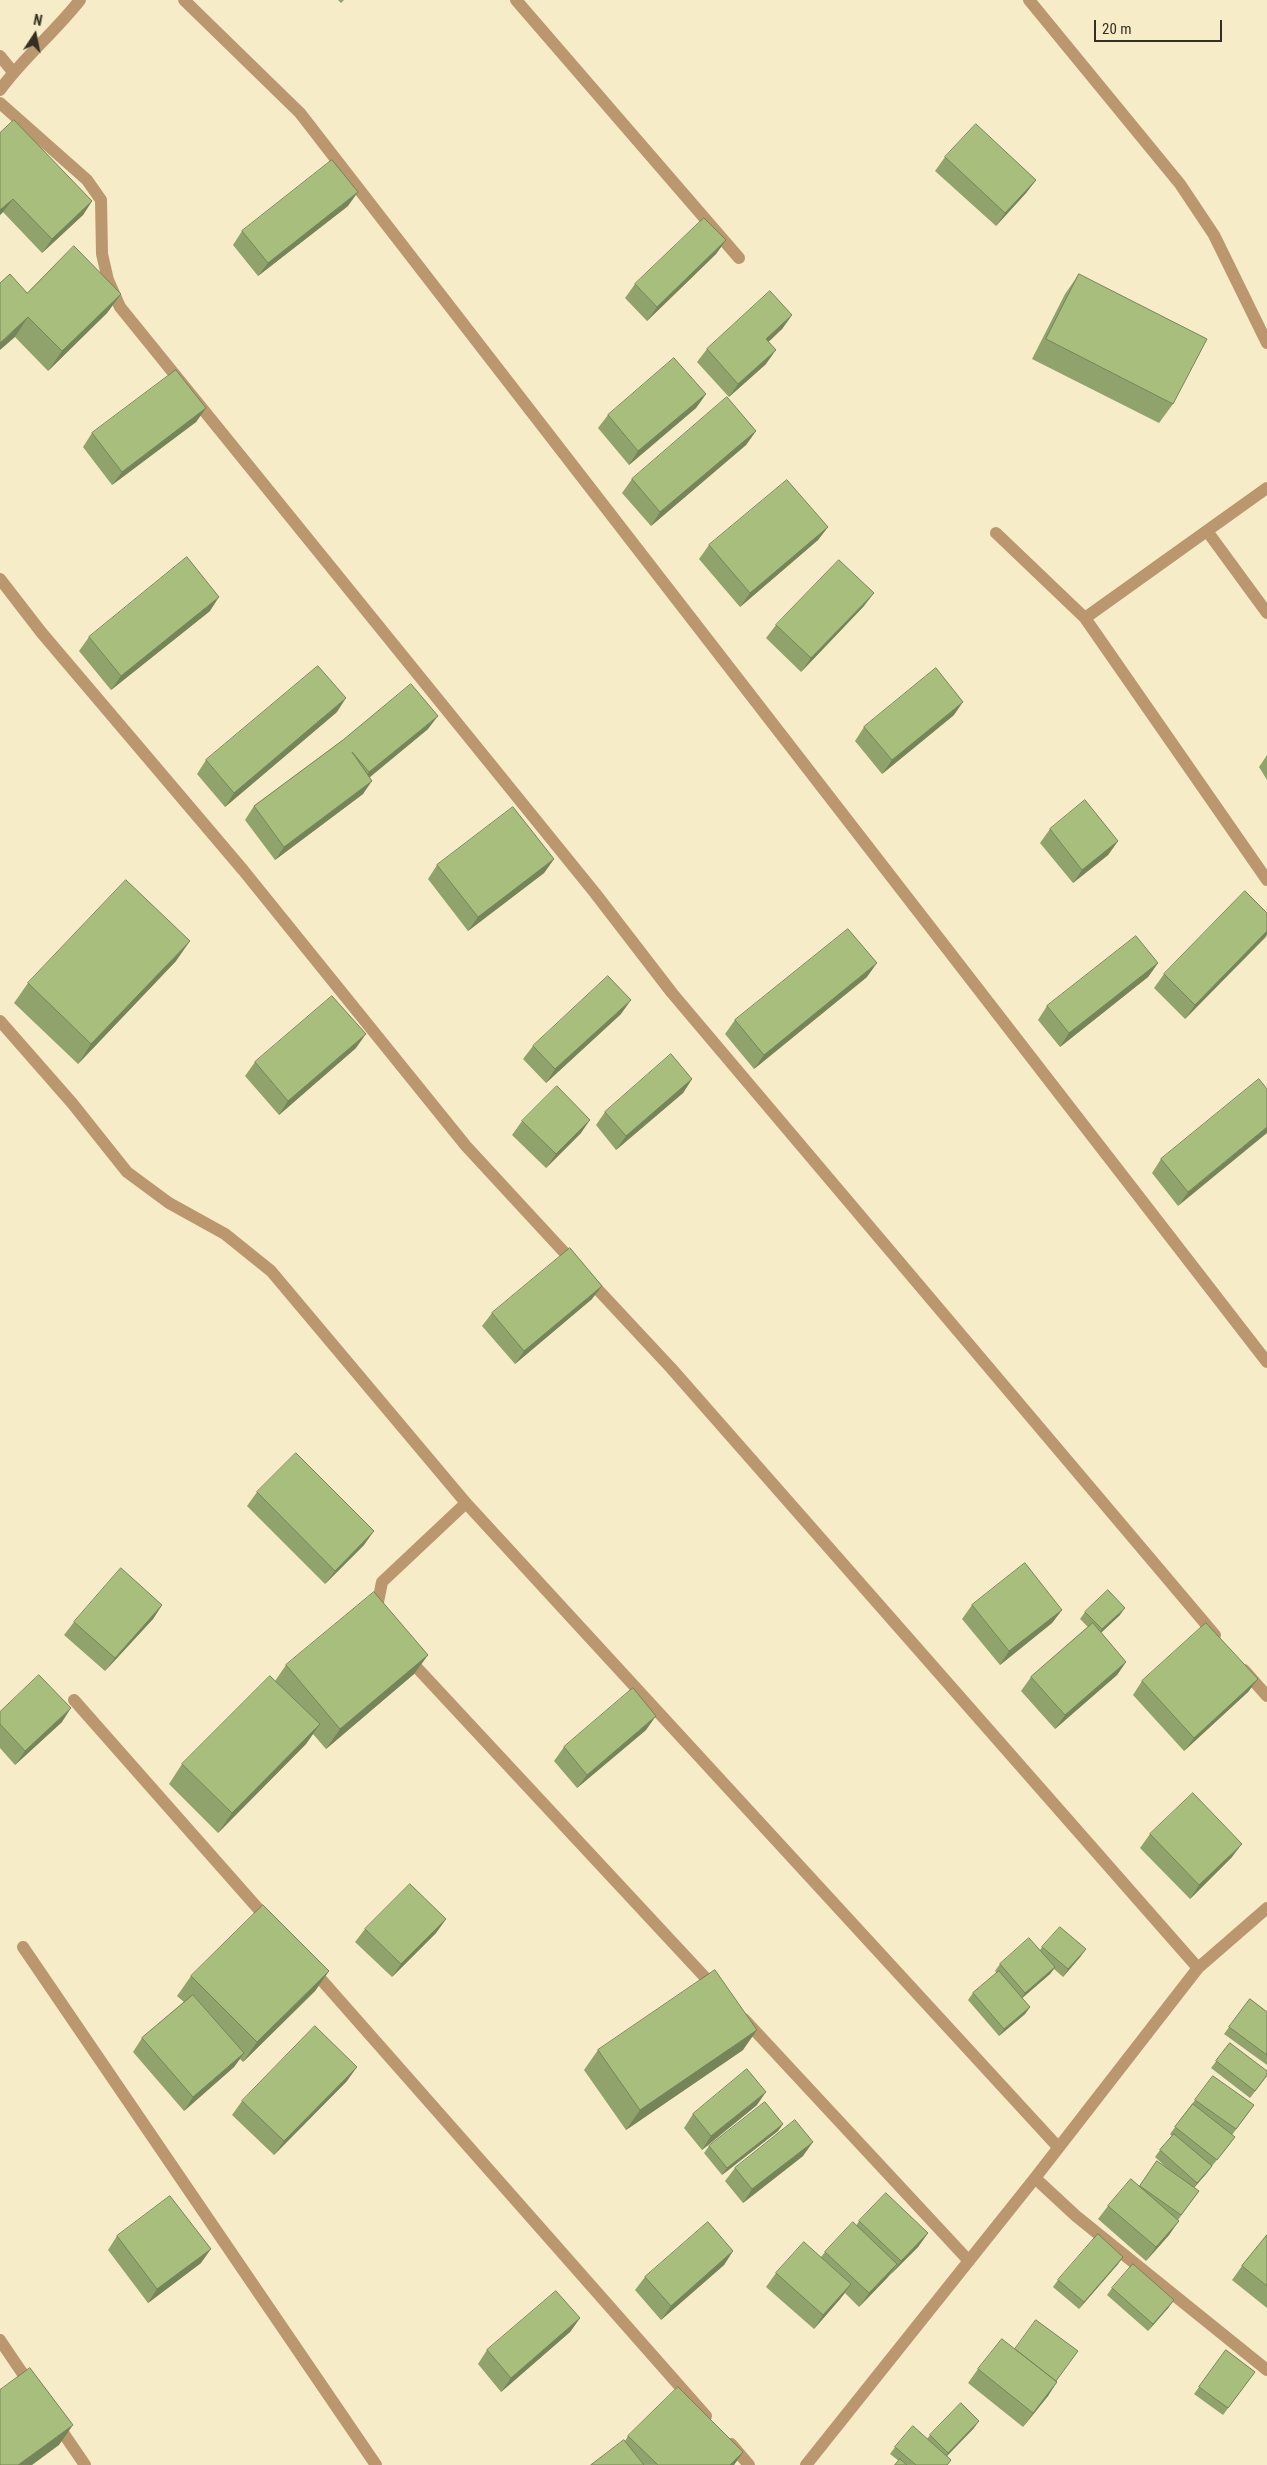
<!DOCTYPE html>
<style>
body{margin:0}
#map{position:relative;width:1267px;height:2465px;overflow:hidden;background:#f6ecc7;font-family:"Roboto Condensed",sans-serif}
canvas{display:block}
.north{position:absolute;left:10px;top:10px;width:50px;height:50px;-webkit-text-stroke:4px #f6ecc7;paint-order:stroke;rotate:11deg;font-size:14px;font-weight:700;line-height:20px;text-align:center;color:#332f21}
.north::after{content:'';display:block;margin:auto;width:18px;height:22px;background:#332f21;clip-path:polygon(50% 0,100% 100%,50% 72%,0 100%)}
.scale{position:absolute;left:1094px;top:20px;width:128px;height:22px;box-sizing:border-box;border:2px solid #332f21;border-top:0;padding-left:6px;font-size:15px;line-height:18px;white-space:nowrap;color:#332f21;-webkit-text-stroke:4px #f6ecc7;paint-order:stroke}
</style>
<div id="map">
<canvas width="1267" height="2465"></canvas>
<div class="north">N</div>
<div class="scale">20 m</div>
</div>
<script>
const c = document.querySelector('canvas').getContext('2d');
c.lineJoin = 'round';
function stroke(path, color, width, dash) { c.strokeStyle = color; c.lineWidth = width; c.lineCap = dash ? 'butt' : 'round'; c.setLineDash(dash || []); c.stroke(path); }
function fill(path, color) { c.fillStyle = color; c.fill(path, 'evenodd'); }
stroke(new Path2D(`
 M184,0L300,113L1267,1362
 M516,0L739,258
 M1029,0L1180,184L1214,235L1267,343
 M0,56L13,72
 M0,90C23,58 55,32 80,0
 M0,103L87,180L101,200L102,254L108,280L120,307L595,893L672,993L1215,1635
 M1207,531L1267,613
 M996,533L1085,618L1267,880
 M0,579L41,632L243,870L466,1146L575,1264
 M1085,618L1267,488
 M0,1021L72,1103L127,1172L169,1203L225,1234L271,1271L466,1503L1058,2147
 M588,1279L671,1368L1198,1968
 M376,1612L382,1582L466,1503
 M407,1657L715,1988
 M1244,1670L1267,1696
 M74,1700L269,1921
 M23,1947L376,2465
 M311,1968L706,2416
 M744,2019L969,2261
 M1035,2178L1076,2216L1267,2370
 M0,2340L31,2386
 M57,2424L85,2465
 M731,2444L749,2465
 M806,2465L1035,2178L1198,1968L1267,1908`), '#bb9770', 12);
fill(new Path2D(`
 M338,0H344L341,3Z
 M0,133L92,201L83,215L42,253L3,212L0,215Z
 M945,157L1036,180L1026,193L996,226L935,171Z
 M348,206L258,276L233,245L242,231Z
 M726,240L716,254L647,321L625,298L635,284Z
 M1079,274L1173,404L1159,423L1032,359L1065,294Z
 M27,293L121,294L107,313L48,371L15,337Z
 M792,315L782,329L768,342L766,364L729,397L697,362L707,349Z
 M706,394L696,408L629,465L598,428L608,415Z
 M206,408L196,422L112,485L83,447L92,433Z
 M756,431L746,445L651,526L622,493L632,479Z
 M828,527L818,540L740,607L699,559L709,545Z
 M864,606L801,672L766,638L776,625Z
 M210,611L111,690L79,651L89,637Z
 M337,712L225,807L197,774L206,760Z
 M954,715L882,774L855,741L864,727Z
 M428,729L370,777L363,794L275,860L245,820L254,806L343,740Z
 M1267,755V780L1259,767Z
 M1050,829L1118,841L1108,855L1073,883L1040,843Z
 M554,859L544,873L468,931L428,879L437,865Z
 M1267,936L1185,1019L1154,988L1164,974Z
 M176,961L78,1064L14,1003L28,983Z
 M1158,963L1148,977L1060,1047L1038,1020L1047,1006Z
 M867,977L754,1069L725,1034L735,1020Z
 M621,1014L546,1083L523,1059L533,1046Z
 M356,1048L279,1115L245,1076L255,1062Z
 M692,1079L683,1093L616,1150L596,1125L605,1112Z
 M1267,1089L1178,1206L1152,1173L1161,1159Z
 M522,1121L581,1133L546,1168L512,1135Z
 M592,1299L515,1364L482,1326L492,1313Z
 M257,1492L364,1545L325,1584L247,1506Z
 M162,1605L153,1619L105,1671L64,1635L74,1622Z
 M972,1605L1062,1610L1052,1623L1000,1665L962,1619Z
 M1085,1612L1120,1615L1101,1633L1126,1662L1117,1675L1055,1729L1021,1691L1031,1677L1088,1627L1080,1619Z
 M428,1655L414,1674L326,1749L313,1734L306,1744L218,1833L169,1784L182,1764L275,1681L286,1665Z
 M1258,1679L1248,1692L1184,1751L1133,1695L1142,1681Z
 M0,1712L62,1722L15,1765L0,1748Z
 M646,1730L577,1788L554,1761L564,1747Z
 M1150,1834L1232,1857L1190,1899L1140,1848Z
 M446,1919L436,1933L392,1977L355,1942L365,1929Z
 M1042,1947L1081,1956L1063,1977L1054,1969L1050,1974L1022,1998L1030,2007L1025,2014L999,2036L968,2000L973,1993L997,1973L995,1971L1000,1964L1040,1950Z
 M329,1971L315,1991L243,2062L240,2059L234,2067L184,2111L133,2052L142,2038L184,2002L177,1996L191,1976Z
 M1250,1999L1267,2012V2065L1224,2034Z
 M1230,2043L1267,2076L1250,2098L1211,2068Z
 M598,2050H743L626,2130L584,2070Z
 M347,2081L274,2155L232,2115L242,2101Z
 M1195,2100L1254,2105L1232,2135L1230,2144L1194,2188L1199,2191L1178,2220L1169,2235L1146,2261L1098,2219L1108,2206L1139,2187L1157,2161L1170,2171L1155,2157L1160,2150L1172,2136L1170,2134Z
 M757,2105L702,2150L684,2128L693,2114Z
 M783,2124L778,2131L722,2175L704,2153L709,2146Z
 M803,2156L743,2203L725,2181L735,2168Z
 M859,2221L928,2233L918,2247L887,2278L859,2307L845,2293L814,2329L766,2287L776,2273L821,2257L825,2252L856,2226Z
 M1267,2235V2308L1232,2280L1242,2266Z
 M117,2236L201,2263L148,2303L108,2250Z
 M733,2251L724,2265L661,2320L635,2290L645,2277Z
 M1123,2257L1118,2264L1079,2309L1053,2287L1058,2280Z
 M1112,2288L1169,2307L1148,2331L1107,2295Z
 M580,2318L570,2332L501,2392L478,2364L487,2350Z
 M1226,2350L1255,2372L1223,2415L1194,2394Z
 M978,2369L1057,2381L1048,2396L1023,2427L968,2383Z
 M974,2428L947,2456L951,2460L947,2465H895L899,2461L890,2454L895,2447L927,2439L930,2435Z
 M628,2436L743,2452L734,2465H591L625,2441Z`), '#90a36c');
fill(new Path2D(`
 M1036,180L1026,193L996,226L1005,213Z
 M358,192L348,206L258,276L268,263Z
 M13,199L3,212L0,215V210Z
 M92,201L83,215L42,253L52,239Z
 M726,240L716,254L647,321L657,307Z
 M121,294L107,313L48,371L62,351Z
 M792,315L782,329L757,353L766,339Z
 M28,317L15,337L0,350V343Z
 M776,350L766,364L729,397L738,384Z
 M706,394L696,408L629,465L638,451Z
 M206,408L196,422L112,485L122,472Z
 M756,431L746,445L651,526L660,512Z
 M828,527L818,540L740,607L750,593Z
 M874,593L864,606L801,672L811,658Z
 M219,597L210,611L111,690L121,676Z
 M346,698L337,712L225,807L234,793Z
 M963,702L954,715L882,774L892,760Z
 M438,716L428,729L359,786L369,772Z
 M372,781L363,794L275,860L284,847Z
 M1118,841L1108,855L1073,883L1082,870Z
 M554,859L544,873L468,931L478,917Z
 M1267,931V935L1185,1019L1195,1005Z
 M190,941L176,961L78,1064L91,1044Z
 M877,963L867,977L754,1069L764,1055Z
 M1158,963L1148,977L1060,1047L1069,1033Z
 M631,1000L621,1014L546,1083L555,1069Z
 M366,1034L356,1048L279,1115L288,1101Z
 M692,1079L683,1093L616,1150L626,1136Z
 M590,1120L581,1133L546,1168L556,1154Z
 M1267,1127V1133L1178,1206L1188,1192Z
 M602,1286L592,1299L515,1364L524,1351Z
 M374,1531L364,1545L325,1584L335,1571Z
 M162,1605L153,1619L105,1671L115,1658Z
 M1125,1608L1120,1615L1097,1636L1102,1629Z
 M1062,1610L1052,1623L1000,1665L1009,1651Z
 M428,1655L414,1674L326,1749L340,1729Z
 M1126,1662L1117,1675L1055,1729L1065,1715Z
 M1258,1679L1248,1692L1184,1751L1194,1738Z
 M71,1708L62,1722L15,1765L25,1751Z
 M656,1716L646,1730L577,1788L587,1775Z
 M320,1724L306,1744L218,1833L232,1813Z
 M1242,1844L1232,1857L1190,1899L1199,1885Z
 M446,1919L436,1933L392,1977L401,1964Z
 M1086,1949L1081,1956L1063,1977L1068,1969Z
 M1055,1967L1050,1974L1020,2000L1025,1993Z
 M329,1971L315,1991L243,2062L257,2042Z
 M1030,2007L1025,2014L999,2036L1004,2029Z
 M757,2030L743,2050L626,2130L640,2110Z
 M244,2053L234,2067L184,2111L193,2097Z
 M357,2067L347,2081L274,2155L284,2141Z
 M766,2092L757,2105L702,2150L711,2136Z
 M783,2124L778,2131L722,2175L727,2168Z
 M813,2142L803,2156L743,2203L752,2189Z
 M1212,2166L1207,2173L1192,2190L1197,2183Z
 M1179,2221L1169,2235L1146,2261L1156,2247Z
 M928,2233L918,2247L891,2274L901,2261Z
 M211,2249L201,2263L148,2303L157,2289Z
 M733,2251L724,2265L661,2320L671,2306Z
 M1123,2257L1118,2264L1079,2309L1084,2302Z
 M897,2264L887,2278L859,2307L869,2293Z
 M851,2284L841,2298L814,2329L823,2315Z
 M1174,2300L1169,2307L1148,2331L1153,2324Z
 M580,2318L570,2332L501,2392L511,2378Z
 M1057,2382L1048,2396L1023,2427L1033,2413Z
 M979,2421L974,2428L943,2460L948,2453Z
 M73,2425L59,2445L32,2465H18Z
 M743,2452L734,2465H730Z`), '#768558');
const building = new Path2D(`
 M14,120L92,201L52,239L13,199L0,210V133Z
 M976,124L1036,180L1005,213L945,157Z
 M332,160L358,192L268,263L242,231Z
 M704,218L726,240L657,307L635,284Z
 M74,246L121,294L62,351L28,317L0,343V283L10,274L27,293Z
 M1079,274L1207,339L1173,404L1046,339Z
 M770,291L792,315L766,339L776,350L738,384L707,349Z
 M674,358L706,394L638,451L608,415Z
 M176,370L206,408L122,472L92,433Z
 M727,397L756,431L660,512L632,479Z
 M787,480L828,527L750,593L709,545Z
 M187,557L219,597L121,676L89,637Z
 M839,560L874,593L811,658L776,625Z
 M318,666L346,698L234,793L206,760Z
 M936,668L963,702L892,760L864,727Z
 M411,684L438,716L369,772L352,752L372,781L284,847L254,806L343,740Z
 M1085,800L1118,841L1082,870L1050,829Z
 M513,807L554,859L478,917L437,865Z
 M126,880L190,941L91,1044L28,983Z
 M1245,891L1267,913V931L1195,1005L1164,974Z
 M848,929L877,963L764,1055L735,1020Z
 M1136,936L1158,963L1069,1033L1047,1006Z
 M608,976L631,1000L555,1069L533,1046Z
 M332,996L366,1034L288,1101L255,1062Z
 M671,1054L692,1079L626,1136L605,1112Z
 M1259,1079L1267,1089V1127L1188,1192L1161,1159Z
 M557,1086L590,1120L556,1154L522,1121Z
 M570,1248L602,1286L524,1351L492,1313Z
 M296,1453L374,1531L335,1571L257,1492Z
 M1025,1563L1062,1610L1009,1651L972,1605Z
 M121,1568L162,1605L115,1658L74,1622Z
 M1108,1590L1125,1608L1102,1629L1085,1612Z
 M374,1592L428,1655L340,1729L286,1665Z
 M1093,1623L1126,1662L1065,1715L1031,1677Z
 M1206,1623L1258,1679L1194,1738L1142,1681Z
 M39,1675L71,1708L25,1751L0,1724V1712Z
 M270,1676L320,1724L232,1813L182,1764Z
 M633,1688L656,1716L587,1775L564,1747Z
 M1193,1793L1242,1844L1199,1885L1150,1834Z
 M410,1884L446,1919L401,1964L365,1929Z
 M263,1905L329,1971L257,2042L191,1976Z
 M1060,1927L1086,1949L1068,1969L1042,1947Z
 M1029,1938L1055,1967L1025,1993L1000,1964Z
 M715,1970L757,2030L640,2110L598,2050Z
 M999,1971L1030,2007L1004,2029L973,1993Z
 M193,1995L244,2053L193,2097L142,2038Z
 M1250,1999L1267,2012V2055L1229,2027Z
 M315,2026L357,2067L284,2141L242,2101Z
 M1230,2043L1267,2071V2075L1255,2091L1216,2061Z
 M747,2069L766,2092L711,2136L693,2114Z
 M1213,2076L1254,2105L1236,2129L1195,2100Z
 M765,2102L783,2124L727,2168L709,2146Z
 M1193,2104L1235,2137L1217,2160L1175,2127Z
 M795,2120L813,2142L752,2189L735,2168Z
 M1174,2134L1212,2166L1197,2183L1160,2150Z
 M1157,2161L1199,2191L1181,2215L1140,2186Z
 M1131,2179L1179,2221L1156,2247L1108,2206Z
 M886,2193L928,2233L901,2261L859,2221Z
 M170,2196L211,2249L157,2289L117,2236Z
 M708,2222L733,2251L671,2306L645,2277Z
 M853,2222L897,2264L869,2293L825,2252Z
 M1098,2234L1123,2257L1084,2302L1058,2280Z
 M1267,2235V2286L1242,2266Z
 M804,2242L851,2284L823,2315L776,2273Z
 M1133,2264L1174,2300L1153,2324L1112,2288Z
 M556,2291L580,2318L511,2378L487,2350Z
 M1036,2320L1078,2351L1056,2381L1015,2349Z
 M1002,2339L1057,2382L1033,2413L978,2369Z
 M1226,2350L1255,2372L1228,2408L1199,2387Z
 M30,2368L73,2425L18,2465H0V2390Z
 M678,2387L743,2452L730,2465H658L628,2436Z
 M961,2403L979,2421L948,2453L930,2435Z
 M913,2426L951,2460L947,2465H916L895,2447Z
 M624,2440L644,2465H591Z
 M900,2459L907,2465H895Z`);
fill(building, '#a8be7d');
stroke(building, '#768558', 1);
</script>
